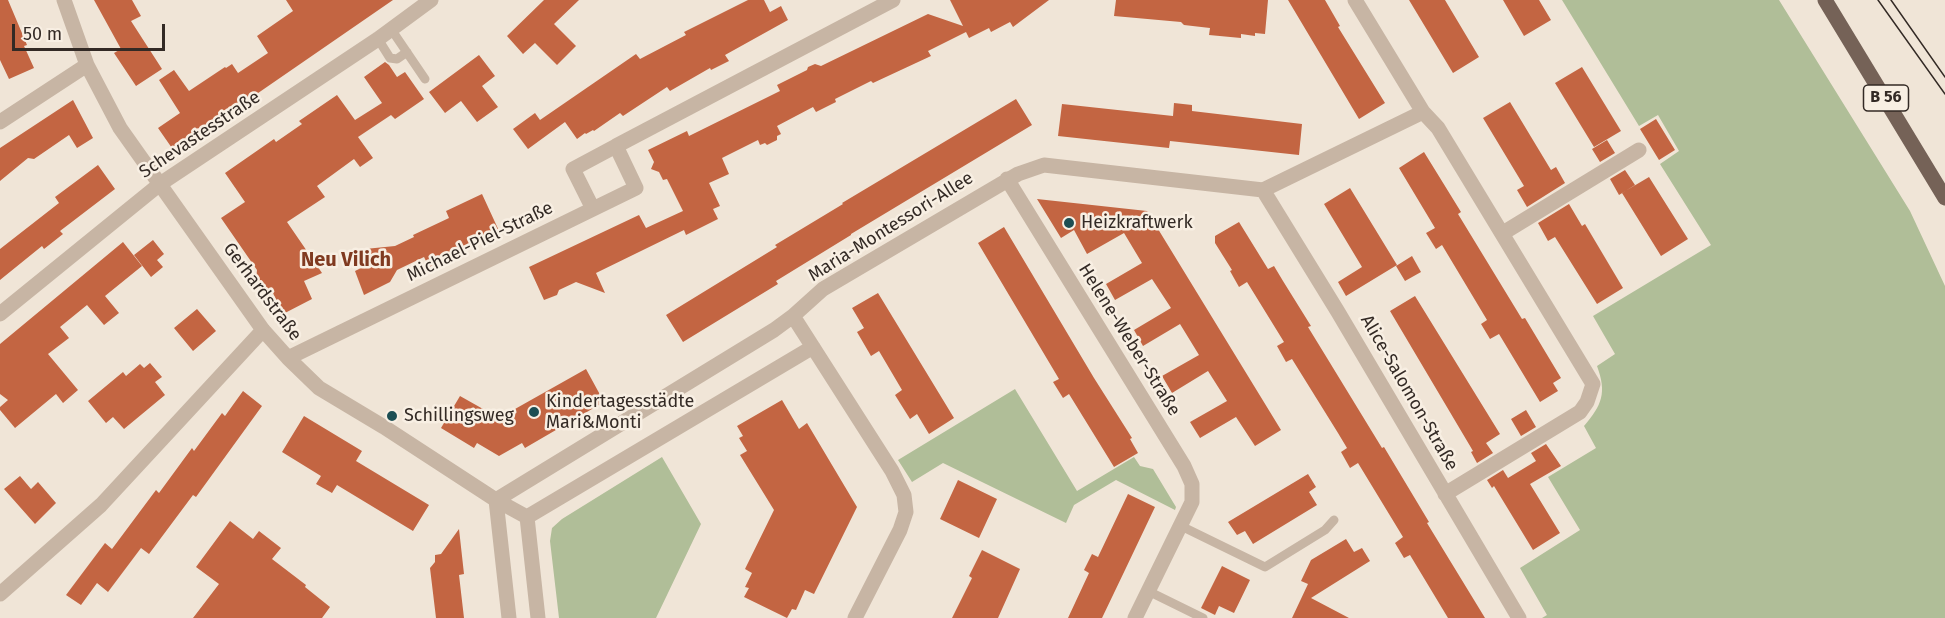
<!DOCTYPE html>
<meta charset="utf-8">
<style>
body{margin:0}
#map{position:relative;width:1945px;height:618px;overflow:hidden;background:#f0e5d7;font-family:"Fira Sans",sans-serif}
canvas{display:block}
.scale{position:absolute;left:12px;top:24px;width:153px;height:27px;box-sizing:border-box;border:3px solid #332a25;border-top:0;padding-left:8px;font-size:18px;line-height:21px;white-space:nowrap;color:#332a25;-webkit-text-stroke:4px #f8efe3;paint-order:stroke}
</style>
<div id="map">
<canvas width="1945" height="618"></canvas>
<div class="scale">50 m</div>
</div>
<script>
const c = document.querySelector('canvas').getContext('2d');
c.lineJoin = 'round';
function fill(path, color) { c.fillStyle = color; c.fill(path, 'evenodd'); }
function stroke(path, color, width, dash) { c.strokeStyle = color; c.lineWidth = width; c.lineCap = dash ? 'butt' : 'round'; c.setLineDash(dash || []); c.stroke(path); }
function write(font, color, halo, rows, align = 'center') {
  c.font = font + ' "Fira Sans",sans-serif'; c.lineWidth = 5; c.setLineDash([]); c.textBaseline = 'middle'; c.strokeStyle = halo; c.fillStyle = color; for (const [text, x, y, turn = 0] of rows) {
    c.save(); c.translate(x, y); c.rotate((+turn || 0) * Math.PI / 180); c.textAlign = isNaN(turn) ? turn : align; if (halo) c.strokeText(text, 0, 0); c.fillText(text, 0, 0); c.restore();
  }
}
fill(new Path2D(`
 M1562,0H1779L1910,211L1945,286V618H1542L1547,615L1520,568L1580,530L1548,477L1596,448L1584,426C1602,405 1607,393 1597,366L1615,354L1593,316L1711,245L1660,164L1679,151L1658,115L1639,126Z
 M1015,389L1077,491L1134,457L1140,466L1153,469L1176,507L1175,510L1116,480L1074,505L1066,523L943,463L912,482L898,460Z
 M662,457L701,524L656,618H559L550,541L552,528L562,519Z`), '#b0be98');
fill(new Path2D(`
 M0,0H8L27,45L24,46L34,68L9,79L0,60Z
 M94,0H132L141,16L131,21L162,69L136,86L114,53L121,49Z
 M286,0H393L174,151L158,128L180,113L159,80L174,70L189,91L225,67L226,68L232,64L238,73L268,53L257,36L293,11Z
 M544,0H579L554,24L576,46L557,65L535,43L523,54L507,36Z
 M748,0H764L770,12L781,6L788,20L725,55L729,61L711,70L710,68L670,91L667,87L623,116L620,113L594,131L593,130L586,134L585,133L577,139L565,122L528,149L513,129L535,113L540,120L636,54L640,59L686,35L684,32Z
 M950,0H1049L1013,27L1010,22L991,32L989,28L969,38L966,32L928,51L931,56L873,83L871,81L835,99L836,102L816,112L813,107L777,126L781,134L777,136V140L767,145L765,143L760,145L758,140L722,158L729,174L709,183L720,206L713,209L718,219L686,235L684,230L596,273L605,293L576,282L559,290L557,295L544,300L529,267L639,215L646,228L683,211L667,179L663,180L659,172L651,169L654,162L648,150L687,131L689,136L780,91L777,85L807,70L808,67L815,64L821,66L928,14L963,26Z
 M1116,0H1268L1265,34L1255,33V36L1241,34V38L1209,35L1210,28L1184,25L1181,22L1114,16Z
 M1288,0H1325L1340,26L1338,27L1385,103L1359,119Z
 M1409,0H1445L1479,57L1453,73Z
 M1503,0H1539L1551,20L1524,36Z
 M479,55L495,76L482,86L498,107L477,122L461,101L445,113L429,92Z
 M385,62L389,65L397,77L405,72L424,99L395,119L391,115L358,137L373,158L360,167L354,159L317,186L325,197L287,222L322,273L304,281L312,299L283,314L272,291L261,289L256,281L257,270L221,218L245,202L225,173L274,139L276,142L302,124L299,121L337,95L355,120L382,103L364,77Z
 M1582,67L1621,131L1594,147L1555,83Z
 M1016,99L1032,125L851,234V235L776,281L778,284L683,342L666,315L777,247L775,245L843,204L842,203Z
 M73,100L93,138L77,148L69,135L34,159L28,158L0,181V148Z
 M1510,102L1551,170L1556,167L1565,183L1527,207L1517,190L1524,186L1483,118Z
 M1174,103L1192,105V111L1302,124L1299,155L1170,141L1169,148L1058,136L1062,104L1173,116Z
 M1656,119L1675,150L1659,160L1640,129Z
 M1607,140L1615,153L1600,162L1592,149Z
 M1424,152L1461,212L1458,214L1522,319L1525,318L1561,378L1553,383L1558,391L1540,402L1499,334L1490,339L1481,324L1487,320L1442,245L1436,249L1426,233L1435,228L1399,168Z
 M98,165L115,189L60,231L63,234L44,249L42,246L0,280V249L59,203L55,197Z
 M1625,170L1635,185L1619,195L1610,179Z
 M1649,177L1688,239L1661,256L1622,193Z
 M1350,188L1397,265L1346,296L1338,282L1362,267L1324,204Z
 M482,194L500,233L429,267L424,257L397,270L390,282L364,295L355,271L367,265L365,249L395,246L414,237L413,235L449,218L446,211Z
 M1037,199L1147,211L1281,430L1255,446L1236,417L1200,438L1190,422L1227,401L1208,371L1172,393L1162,376L1199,355L1180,324L1143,346L1134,330L1171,308L1152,279L1115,300L1106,284L1142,263L1124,233L1087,254L1074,230L1061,238Z
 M1569,204L1582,226L1585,224L1623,288L1597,304L1555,237L1548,241L1538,223Z
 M1239,222L1268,269L1274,266L1283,281L1311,326L1308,327L1327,358L1382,448L1384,447L1429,522L1427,523L1485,618H1448L1410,555L1404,558L1395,543L1403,537L1358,463L1350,468L1341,452L1347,448L1338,433L1292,359L1286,362L1277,346L1284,342L1247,282L1239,287L1230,271L1232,270L1215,243V236Z
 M1004,227L1094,378L1132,438L1130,439L1138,453L1114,467L1069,394L1063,398L1053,382L1059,379L978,243Z
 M153,240L164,254L157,260L163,267L151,277L134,255Z
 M123,242L142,266L105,296L119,313L104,325L87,305L60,327L69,338L48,354L78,390L63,403L56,394L15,428L0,410V407L8,400L0,394V344Z
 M1412,256L1421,272L1405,281L1396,266Z
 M878,293L954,418L929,434L917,414L910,419L895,395L902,390L879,351L871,356L857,332L864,328L852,308Z
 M1415,296L1500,434L1486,443L1493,453L1477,463L1471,452L1473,451L1390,311Z
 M197,309L216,331L193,351L174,328Z
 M150,363L162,377L155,382L165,395L124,429L113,417L106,423L88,401L123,372L126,376L140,364L144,368Z
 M586,369L604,402L525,448L522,443L499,456L477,443L474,448L441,428L460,396L499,418Z
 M243,391L262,406L196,497L193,495L149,554L141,548L108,592L97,583L81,605L66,595L105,543L112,549L156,490L159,493L192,448L194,451L222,413L225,416Z
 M782,400L799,429L807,423L857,507L814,594L805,590L796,610L792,609L787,618L744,597L749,588L745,587L752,573L745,569L774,510L740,455L747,451L739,438L743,436L737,426Z
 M1526,410L1536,427L1521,436L1511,419Z
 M304,416L362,451L356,461L429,505L413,531L337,485L332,493L316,484L321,476L282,452Z
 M1546,444L1561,466L1530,484L1560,533L1533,550L1494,486L1492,488L1487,480L1503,470L1508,478L1536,461L1531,453Z
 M1308,474L1316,487L1309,492L1317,505L1253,544L1245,531L1237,535L1228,522Z
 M20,476L31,489L38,482L56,503L35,524L4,489Z
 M958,480L997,499L979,538L940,519Z
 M1128,494L1155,507L1125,570L1102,618H1068L1089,573L1084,570L1092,554L1098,557Z
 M230,521L253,539L259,531L281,548L272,559L306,585L305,587L330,607L322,618H193L219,584L196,567Z
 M459,529L464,574L459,575L464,618H436L430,568L435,562V555L441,554Z
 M1346,539L1354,552L1362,548L1370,561L1311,598L1349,618H1292L1308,584L1301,581L1311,560Z
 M982,550L1020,569L998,618H952L972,578L969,576Z
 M1222,566L1250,580L1234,613L1219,606L1215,615L1201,608Z`), '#c36542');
stroke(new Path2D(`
 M391,29L425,79
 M378,39L390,58L397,59L407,52
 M1181,526L1265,567L1325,530L1334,520
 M1148,591L1203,618`), '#c7b5a4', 9);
stroke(new Path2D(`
 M64,0L87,65L120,128L263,330L288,358L319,388L384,427L496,500L527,517
 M1355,0L1423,112L1438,128L1593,384L1587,402L1580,412L1445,494
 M0,122L87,65
 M1007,179L1184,466L1192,484V502L1135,618
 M1263,190L1338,312L1519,618
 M593,209L573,169L616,146
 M1503,233L1639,150
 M0,314L160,184L378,39L431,0
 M793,316L892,471L904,495L906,512L900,530L855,618
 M288,358L636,188L616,146L893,0
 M496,500L774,330L793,316L823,289L1018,174L1044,165L1263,190L1423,112
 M496,500L509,618
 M527,517L813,347
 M527,517L538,618
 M0,594L101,505L263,330`), '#c7b5a4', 15);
stroke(new Path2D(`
 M1825,0L1945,198`), '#756257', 15);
stroke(new Path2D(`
 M1878,0L1945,94
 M1891,0L1945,77`), '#332a25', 1.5);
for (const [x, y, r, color] of [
 [1069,223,6,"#1c4e53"],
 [534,412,6,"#1c4e53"],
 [392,416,6,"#1c4e53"]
]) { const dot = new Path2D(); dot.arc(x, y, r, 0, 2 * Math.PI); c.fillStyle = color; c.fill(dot); stroke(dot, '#f8efe3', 2); }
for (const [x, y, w] of [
 [1886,98,45]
]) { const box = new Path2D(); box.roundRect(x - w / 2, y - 13, w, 26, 4.5); c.fillStyle = '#f8efe3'; c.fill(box); stroke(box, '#332a25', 1.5); }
write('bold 16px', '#332a25', null, [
 ["B 56",1886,98]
]);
write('18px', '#332a25', '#f8efe3', [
 ["Schevastesstraße",200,135,-34],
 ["Maria-Montessori-Allee",891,227,-32],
 ["Michael-Piel-Straße",480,242,-26],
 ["Gerhardstraße",262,292,53],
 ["Helene-Weber-Straße",1129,340,58],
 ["Alice-Salomon-Straße",1409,393,60]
]);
write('18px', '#332a25', '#f8efe3', [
 ["Heizkraftwerk",1081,223],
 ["Kindertagesstädte",546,402],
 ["Mari&Monti",546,423],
 ["Schillingsweg",404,416]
], 'left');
write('bold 20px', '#803a20', '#f8efe3', [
 ["Neu Vilich",346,260]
]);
</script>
